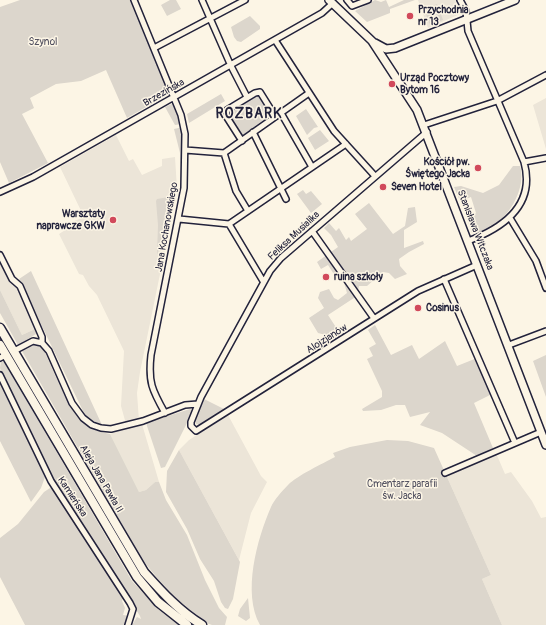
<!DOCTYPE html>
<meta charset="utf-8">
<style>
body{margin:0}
canvas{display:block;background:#fcf5e5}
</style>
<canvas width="546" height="625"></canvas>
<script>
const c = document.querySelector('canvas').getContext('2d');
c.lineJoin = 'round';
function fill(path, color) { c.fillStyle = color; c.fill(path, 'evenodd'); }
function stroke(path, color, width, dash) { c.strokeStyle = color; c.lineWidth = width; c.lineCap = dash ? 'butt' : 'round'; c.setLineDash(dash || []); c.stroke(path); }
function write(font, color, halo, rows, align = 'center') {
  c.font = font + ' Pangolin,sans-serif'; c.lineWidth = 3; c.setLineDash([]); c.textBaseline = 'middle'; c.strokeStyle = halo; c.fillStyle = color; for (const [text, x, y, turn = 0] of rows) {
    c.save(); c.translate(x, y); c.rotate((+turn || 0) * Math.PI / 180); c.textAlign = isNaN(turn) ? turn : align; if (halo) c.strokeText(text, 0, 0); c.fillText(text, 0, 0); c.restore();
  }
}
fill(new Path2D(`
 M418,0H455L460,14L428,28Z
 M546,98V149L533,105Z
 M116,135L129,161L133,159L142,175L162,166V159L175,157L177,189L166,228L169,230L140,372L137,393L139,421L126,424L121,406L124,351L97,295L89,286L83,275L79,274L59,234L73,225L72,222L84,217L60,167Z
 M0,257L13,284L19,288L34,322L35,329L22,335L0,290Z
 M228,415L261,476L267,482L251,513L239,560L179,450L189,440Z
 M142,424L159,482H155L146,490L139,492L110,434Z
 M496,453L505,474L511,472L532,501L541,518L546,517V625H502L482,579L491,575L447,477L451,473Z`), '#ece5d8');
fill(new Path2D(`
 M20,0H131L169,92L167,95L127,118L106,70L81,81L56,84L30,98L34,108L22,114L48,163L9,183L0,162V7Z
 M170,0H176L181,9L167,16L161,5Z
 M375,0L381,2L386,0L389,7L404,0H415L390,9V13L367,22L355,11Z
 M437,4L443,20L430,25L424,9Z
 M250,16L260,26V29L241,42L237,41L234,37L231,27Z
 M221,94L225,101L189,123L187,114Z
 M258,96L269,111L270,115L243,135L229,115V112Z
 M174,103L182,124L175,125L165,107Z
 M306,109L318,127L314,128L307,135L296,116Z
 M183,127L182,186H180V153L174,129Z
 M320,130L329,141L315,150L308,138Z
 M513,166H520C528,193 501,232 472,233L466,216L476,213L471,197L460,201L454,187L461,186L483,193L499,185Z
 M303,190L306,194L311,191L322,204L311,213L297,194Z
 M169,197L171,202L163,237L157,255L158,225L156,201L157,199Z
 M369,203L393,234L405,226L408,208L415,207L417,222L404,230V248L423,241L424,244L409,252L399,259L400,266L407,274L395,279L389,273L383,272L367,286H359L357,296L328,315L341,335L331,342L326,335L318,333L309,318L324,308L318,298L320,292L329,289L334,298L338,300L347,293L343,279H337L328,265L321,269L317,262L338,247L331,235L324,228L329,223L336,231L339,228L346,240L349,237L351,241L367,229L355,214Z
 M31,271L102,425L98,424L85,415L19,279Z
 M0,290L22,335L35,329L36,334L18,345L0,313Z
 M375,325L391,355L412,345L419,359L445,341L457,366L477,358L492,394L474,403L493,448L477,456L442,433L420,425L430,412L410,417L405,405H396L381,410L363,411L362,409L382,397V391L367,359L373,356L369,348L376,344L368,330Z
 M35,345L43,348C54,371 66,406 84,423C91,430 101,432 110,434L139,492L146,490L155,482H159L166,500L187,535L205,580L219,608L227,617L225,625C221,625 216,625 212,625C191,619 155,576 142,559L22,351Z
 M546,355V397L533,361Z
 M1,361L4,362L132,581L159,610L178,625H132L137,617L141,619L140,616L53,480L4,379L0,368Z
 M0,382L45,477L41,488L31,502L0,441Z
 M204,399L226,410L200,425L196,424L195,421Z
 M190,409L193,411L165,467L161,468L146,423Z
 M387,440L408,441L434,448L491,575L482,579L502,625H260C242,593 257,539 271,507C274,500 282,491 288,485C298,475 322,464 335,457L333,453L350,447Z
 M179,450L240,562L233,599L228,609L225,608L221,602L214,581L200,559L187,529L166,492L167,471Z
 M50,488L55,490L124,595L122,601L125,608L123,615L130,616L126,625H25L0,577V538L18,524L44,492Z
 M248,598L250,618L246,621L238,616L240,609Z`), '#dcd6cc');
const street = new Path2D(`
 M134,0L181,115L185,134L184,188L151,355C148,382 152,390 165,413
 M202,0L231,66L247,97
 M347,0L352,6L368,0
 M460,0L466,11L468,31L524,162C536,205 503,228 468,241
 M275,40L334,131L374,175
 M154,48L245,0
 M281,113L312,167
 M424,125L497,101L546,75
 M253,132L286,199
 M427,132L281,258L270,271L201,397L191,422V426L196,431L418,291L477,265
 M242,141L226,116L227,110L255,93L260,92L275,116
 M185,150L224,153L309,93
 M224,153L236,191L248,211
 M524,162L546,158
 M0,192L33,177L322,13L333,3
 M510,218L536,261L546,288
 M179,219L229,224L346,144
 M229,224L263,281
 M312,231L373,317
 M0,255L12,279L20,286L42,337V343L49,351L72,403L83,418L92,425L101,428L111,429L143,421L185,405L198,404
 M444,279L515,443
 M509,345L546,331
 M14,351L33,341L42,343
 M0,358L6,355
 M0,375L51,481L130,603L133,609L128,625
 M445,473L541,432`);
const secondary = new Path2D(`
 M329,0L372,41L417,110L546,445
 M375,43L386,49L395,48L515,0`);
const primary = new Path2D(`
 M0,328L144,572C162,592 179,611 202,625
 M0,345L137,577L158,602L187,625`);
stroke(street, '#22223b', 8);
stroke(secondary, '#22223b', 10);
stroke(primary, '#22223b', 11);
stroke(street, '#fcf5e5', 5);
stroke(secondary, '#fcf5e5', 7);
stroke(primary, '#fcf5e5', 8);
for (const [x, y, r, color] of [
 [410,16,4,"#d1495b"],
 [392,84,4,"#d1495b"],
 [478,168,4,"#d1495b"],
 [383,187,4,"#d1495b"],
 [113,220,4,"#d1495b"],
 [326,277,4,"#d1495b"],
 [418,308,4,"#d1495b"]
]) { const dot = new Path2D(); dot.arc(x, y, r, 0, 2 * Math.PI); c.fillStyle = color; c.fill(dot); stroke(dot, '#fcf5e5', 1.5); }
write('bold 10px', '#22223b', '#fcf5e5', [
 ["Przychodnia",418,10],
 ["nr 13",418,22],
 ["Urząd Pocztowy",400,78],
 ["Bytom 16",400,90],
 ["Kościół pw.",470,162,"right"],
 ["Świętego Jacka",470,174,"right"],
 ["Seven Hotel",391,187],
 ["Warsztaty",105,214,"right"],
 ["naprawcze GKW",105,226,"right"],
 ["ruina szkoły",334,277],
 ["Cosinus",426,308]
], 'left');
write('10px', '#504f5f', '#fcf5e5', [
 ["Szynol",43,42],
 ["Cmentarz parafii",402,484],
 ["św. Jacka",402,496]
]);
write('10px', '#22223b', '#fcf5e5', [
 ["Brzezińska",164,93,-30],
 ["Jana Kochanowskiego",167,227,-80],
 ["Stanisława Witczaka",475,230,69],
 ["Feliksa Musialika",294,236,-43],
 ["Alojzjanów",327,339,-32],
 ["Aleja Jana Pawła II",101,479,60],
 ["Kamieńska",72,497,57]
]);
c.letterSpacing = '1px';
write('bold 14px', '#22223b', '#fcf5e5', [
 ["ROZBARK",249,114]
]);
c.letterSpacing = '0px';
</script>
